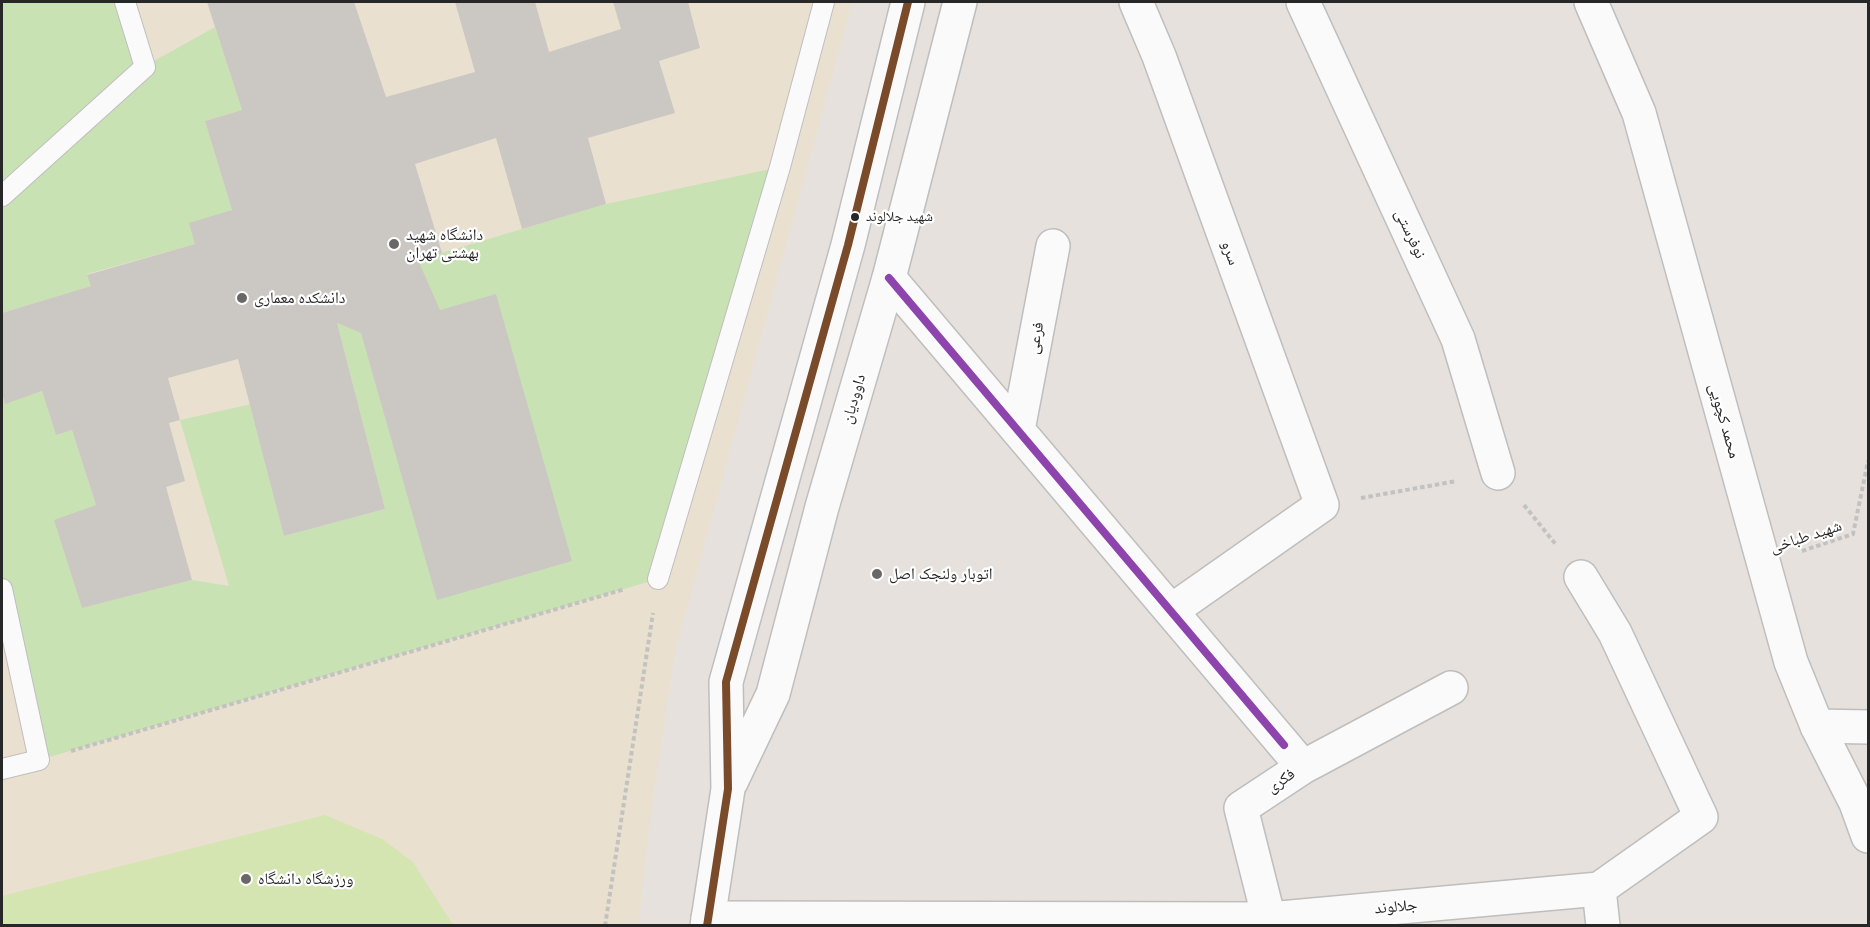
<!DOCTYPE html>
<meta charset="utf-8">
<style>
body{margin:0}
#map{position:relative;width:1870px;height:927px;overflow:hidden;background:#e6e1dc;font-family:Karla,sans-serif}
canvas{display:block}
.frame{position:absolute;inset:0;border:3px solid #272727;pointer-events:none}
</style>
<div id="map">
<canvas width="1870" height="927"></canvas>
<div class="frame"></div>
</div>
<script>
const c = document.querySelector('canvas').getContext('2d');
c.lineJoin = 'round';
function fill(path, color) { c.fillStyle = color; c.fill(path, 'evenodd'); }
function stroke(path, color, width, dash) { c.strokeStyle = color; c.lineWidth = width; c.lineCap = dash ? 'butt' : 'round'; c.setLineDash(dash || []); c.stroke(path); }
function write(font, color, halo, rows, align = 'center') {
  c.font = font + ' Karla,"Noto Naskh Arabic",sans-serif'; c.lineWidth = 4.5; c.setLineDash([]); c.textBaseline = 'middle'; c.strokeStyle = halo; c.fillStyle = color; for (const [text, x, y, turn = 0] of rows) {
    c.save(); c.translate(x, y); c.rotate((+turn || 0) * Math.PI / 180); c.textAlign = isNaN(turn) ? turn : align; if (halo) c.strokeText(text, 0, 0); c.fillText(text, 0, 0); c.restore();
  }
}
fill(new Path2D(`
 M2,2H852L675,651L653,797L638,925L2,926Z`), '#eae0d0');
fill(new Path2D(`
 M2,2H125L145,66L215,27L242,110L205,121L232,210L195,244L87,274L91,286L2,313Z
 M780,167L658,579L39,760L2,589V393L5,403L42,391L56,435L72,430L96,505L55,520L82,608L192,580L229,586L180,420L251,404L284,536L385,509L337,323L361,333L439,310L418,260L606,204Z`), '#c9e2b4');
fill(new Path2D(`
 M325,815L382,839L413,862L453,925H2V896Z`), '#d4e5b2');
fill(new Path2D(`
 M207,2H354L386,97L475,72L455,2H535L549,52L621,29L613,2H688L700,48L659,61L675,113L588,138L606,204L522,229L496,138L415,164L442,253L418,260L440,310L496,294L572,561L437,600L361,333L337,323L385,509L284,536L238,359L168,378L180,420L169,423L185,481L166,487L192,580L82,608L54,520L96,505L72,430L56,435L42,391L5,404L2,393V313L91,286L87,275L195,244L189,223L232,210L205,121L242,110Z`), '#cbc7c3');
const lane = new Path2D(`
 M2,196L145,67L125,2
 M658,579L780,167L824,2
 M2,589L39,760L2,769`);
const street = new Path2D(`
 M1136,2L1159,56L1322,505L1171,611
 M1303,2L1458,339L1498,473
 M889,278L1303,767
 M1018,430L1053,246
 M1817,726L1868,727
 M1599,889L1603,926
 M708,918L1269,919L1599,889L1701,817L1615,633L1581,577
 M1269,919L1241,808L1303,767L1451,688`);
const secondary = new Path2D(`
 M1591,2L1639,113L1791,662L1817,726L1856,803L1868,836
 M731,782L773,694L822,507L889,278L960,2
 M707,926L728,789L726,682L848,245L908,2`);
stroke(lane, '#bfbebe', 22);
stroke(street, '#bfbebe', 36);
stroke(secondary, '#bfbebe', 36);
stroke(new Path2D(`
 M1361,498L1457,481
 M1524,505L1557,546
 M1802,551L1853,534L1868,461
 M71,751L625,589
 M605,926L653,613`), '#c2c2c1', 4, [4.5, 3]);
stroke(lane, '#fbfafa', 20);
stroke(street, '#fbfafa', 33);
stroke(secondary, '#fbfafa', 33);
stroke(new Path2D(`
 M889,278L1284,745`), '#8e44ad', 8);
stroke(new Path2D(`
 M707,926L728,789L726,682L848,245L908,2`), '#7a4b2a', 8);
for (const [x, y, r, color] of [
 [855,217,5,"#272727"],
 [394,244,6,"#6a6866"],
 [242,298,6,"#6a6866"],
 [877,574,6,"#6a6866"],
 [246,879,6,"#6a6866"]
]) { const dot = new Path2D(); dot.arc(x, y, r, 0, 2 * Math.PI); c.fillStyle = color; c.fill(dot); stroke(dot, '#fff', 2); }
write('14px', '#272727', '#fff', [
 ["شهید جلالوند",866,217]
], 'left');
write('16px', '#272727', '#fff', [
 ["نوفرستی",1410,234,65],
 ["سرو",1230,253,70],
 ["فرعی",1036,338,-79],
 ["داوودیان",854,399,-74],
 ["محمد کچویی",1724,421,74],
 ["شهید طباخی",1806,537,-18],
 ["فکری",1281,781,-34],
 ["جلالوند",1396,907,-5]
]);
write('16px', '#272727', '#fff', [
 ["دانشگاه شهید",406,235],
 ["بهشتی تهران",406,253],
 ["دانشکده معماری",254,298],
 ["اتوبار ولنجک اصل",889,574],
 ["ورزشگاه دانشگاه",258,879]
], 'left');
</script>
